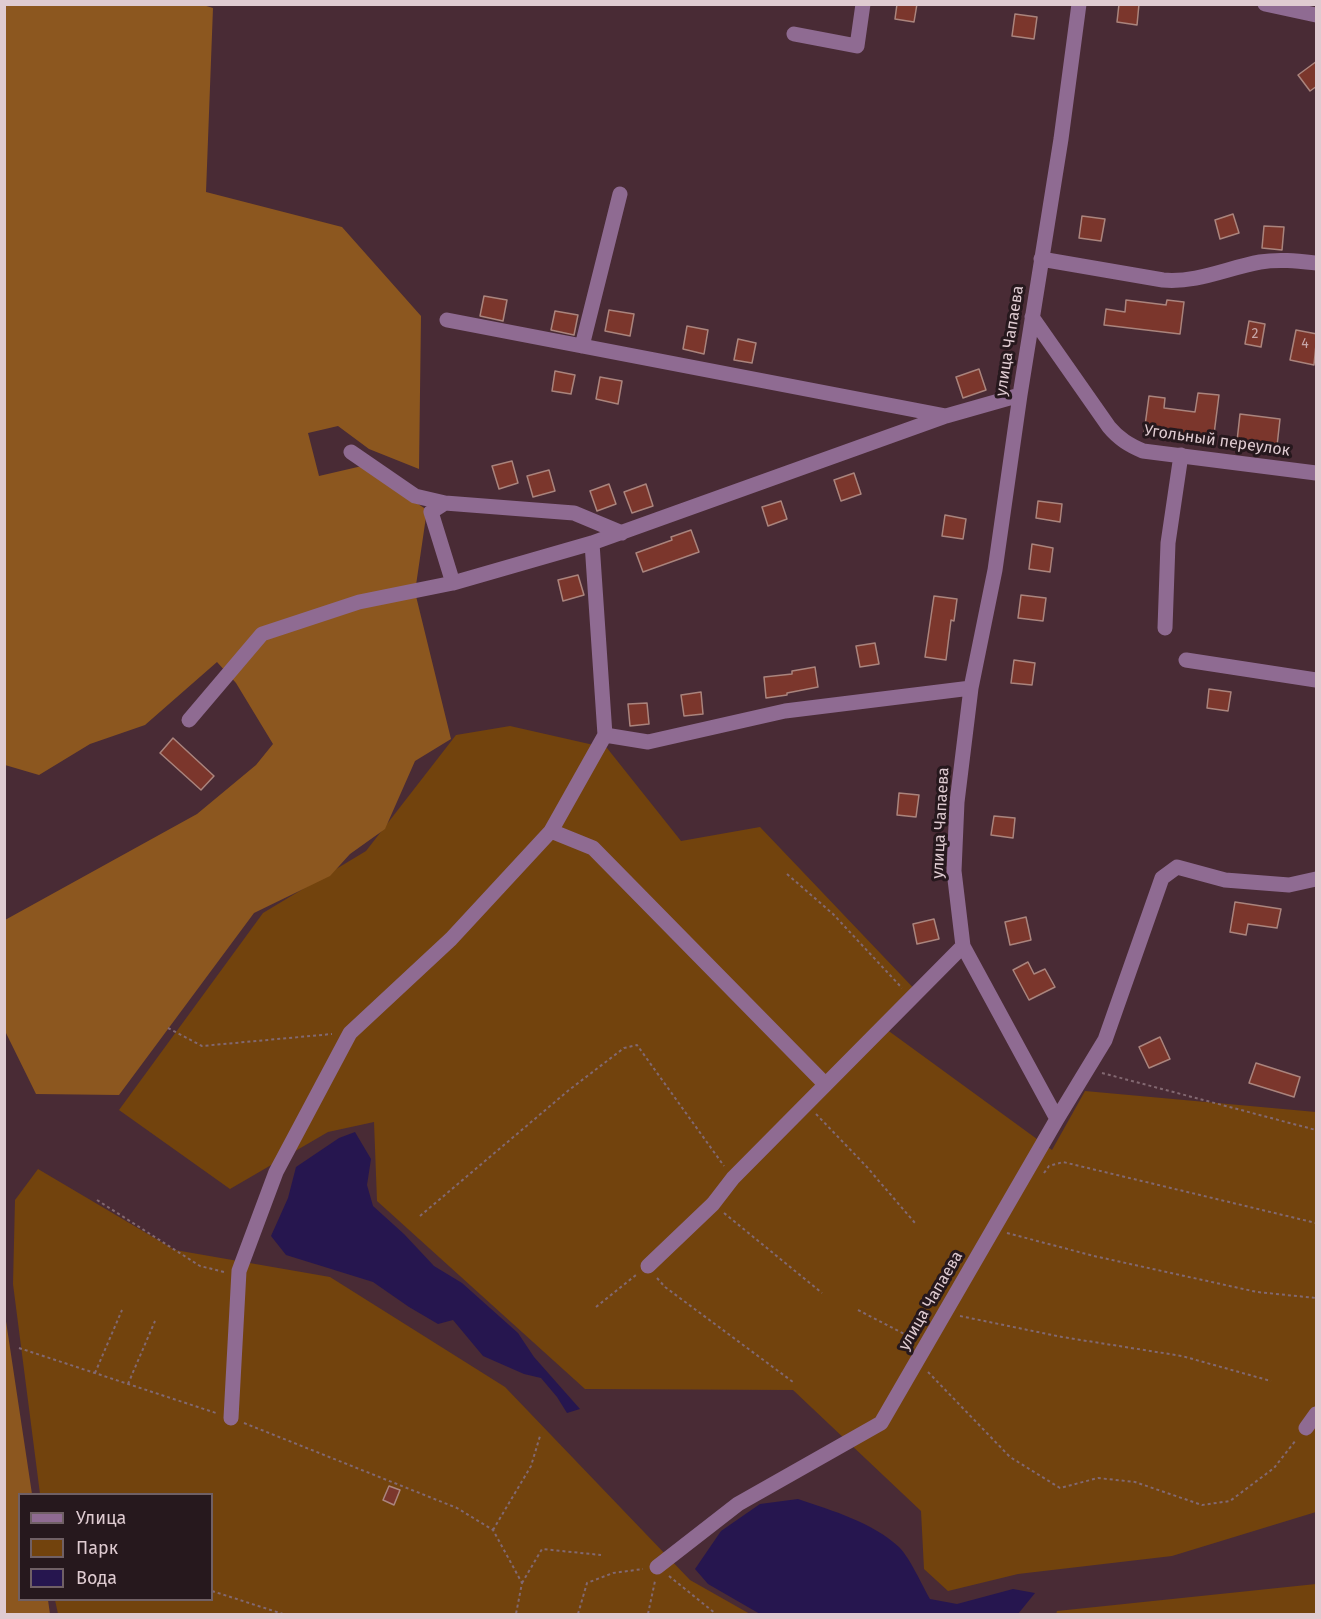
<!DOCTYPE html>
<meta charset="utf-8">
<style>
body{margin:0}
#map{position:relative;width:1321px;height:1619px;overflow:hidden;background:#492b35;font-family:"Fira Sans",sans-serif}
canvas{display:block}
.frame{position:absolute;inset:0;border:6px solid #dfcbd1;pointer-events:none}
.legend{position:absolute;left:18px;top:1493px;width:195px;height:108px;box-sizing:border-box;background:#26181d;border:2px solid #706065;margin:0;padding:8px 10px;list-style:none;font-size:18px;color:#dfcbd1}
.legend li{display:flex;align-items:center;gap:12px;height:30px}
.legend b{width:30px;border:2px solid #706065}
</style>
<div id="map">
<canvas width="1321" height="1619"></canvas>
<div class="frame"></div>
<ul class="legend">
<li><b style="height:8px;background:#8f6b92"></b>Улица</li>
<li><b style="height:16px;background:#72430d"></b>Парк</li>
<li><b style="height:16px;background:#26164f"></b>Вода</li>
</ul>
</div>
<script>
const c = document.querySelector('canvas').getContext('2d');
c.lineJoin = 'round';
function fill(path, color) { c.fillStyle = color; c.fill(path, 'evenodd'); }
function stroke(path, color, width, dash) { c.strokeStyle = color; c.lineWidth = width; c.lineCap = dash ? 'butt' : 'round'; c.setLineDash(dash || []); c.stroke(path); }
function write(font, color, halo, rows, align = 'center') {
  c.font = font + ' "Fira Sans",sans-serif'; c.lineWidth = 6; c.setLineDash([]); c.textBaseline = 'middle'; c.strokeStyle = halo; c.fillStyle = color; for (const [text, x, y, turn = 0] of rows) {
    c.save(); c.translate(x, y); c.rotate((+turn || 0) * Math.PI / 180); c.textAlign = isNaN(turn) ? turn : align; if (halo) c.strokeText(text, 0, 0); c.fillText(text, 0, 0); c.restore();
  }
}
fill(new Path2D(`
 M510,726L607,748L681,841L760,827L922,997L886,1029L1052,1150L1085,1091L1316,1112V1512L1172,1556L1018,1574L948,1591L924,1569L921,1511L793,1390L585,1389L377,1201L374,1122L328,1132L230,1189L119,1110L263,913L366,851L456,735Z
 M38,1169L175,1250L330,1277L505,1387L690,1580L750,1614H58L55,1600H212V1494H40L13,1284L15,1200Z
 M1316,1584V1614H1056L1057,1611Z`), '#72430d');
fill(new Path2D(`
 M5,5H203L213,8L206,192L342,227L421,316L419,469L369,449L338,426L308,433L319,476L362,466L427,510L415,592L451,739L415,761L385,829L350,854L330,876L254,913L119,1095L36,1094L5,1031V920L197,814L256,765L273,744L236,683L217,662L145,725L90,744L39,775L5,765Z
 M4,1308L32,1494H20V1600H48L50,1614H5Z`), '#8c571f');
fill(new Path2D(`
 M355,1132L371,1159L367,1185L373,1206L404,1234L434,1266L462,1283L518,1333L534,1357L580,1409L567,1413L557,1397L541,1378L524,1374L483,1356L453,1320L438,1324L409,1307L373,1282L286,1255L271,1236L288,1198L296,1167L339,1138Z
 M798,1499C833,1511 872,1522 899,1547C910,1558 922,1585 930,1599L957,1604L1013,1589L1035,1593L1018,1614H760L708,1584L695,1569L721,1531L760,1504Z`), '#26164f');
const building = new Path2D(`
 M897,4H917L914,22L895,19Z
 M1119,4H1139L1137,25L1117,22Z
 M1015,14L1037,17L1034,39L1012,36Z
 M1317,61V86L1310,91L1298,75Z
 M1233,214L1239,233L1220,239L1215,220Z
 M1082,216L1105,219L1101,241L1079,238Z
 M1264,226L1284,227L1282,250L1262,248Z
 M484,296L507,300L503,321L480,316Z
 M1126,300L1166,305L1167,300L1184,302L1180,334L1104,325L1106,309L1125,312Z
 M609,310L634,314L630,336L605,331Z
 M555,311L578,315L574,335L551,330Z
 M1249,321L1265,324L1261,347L1245,344Z
 M687,326L708,330L704,354L683,349Z
 M1296,330L1317,334L1314,365L1290,360Z
 M738,339L756,343L752,363L734,360Z
 M979,369L986,390L963,398L956,377Z
 M555,371L575,375L571,394L552,391Z
 M600,377L622,381L618,404L596,399Z
 M1198,393L1219,395L1213,442L1144,433L1149,396L1165,398L1164,408L1195,412Z
 M1240,414L1280,419L1277,446L1237,441Z
 M512,461L518,483L499,489L492,466Z
 M549,470L555,491L533,497L527,476Z
 M854,473L861,494L841,501L834,480Z
 M609,484L616,504L597,511L590,491Z
 M646,484L653,506L632,513L624,492Z
 M781,501L787,519L768,526L762,507Z
 M1038,501L1062,504L1060,522L1036,518Z
 M945,515L966,519L963,539L942,536Z
 M691,530L699,552L643,572L636,553L672,540L671,537Z
 M1032,544L1053,548L1050,572L1029,569Z
 M578,575L584,595L563,601L558,580Z
 M1021,595L1046,598L1043,621L1018,618Z
 M934,596L957,599L954,621L951,620L946,660L925,657Z
 M875,643L879,664L860,667L856,646Z
 M1014,660L1035,663L1032,685L1011,683Z
 M815,667L818,687L787,693V695L766,698L764,677L792,674V671Z
 M1209,689L1231,692L1228,711L1207,708Z
 M701,692L703,714L684,716L681,695Z
 M647,703L649,724L630,726L628,704Z
 M173,738L214,776L201,790L160,753Z
 M899,793L919,795L916,817L897,815Z
 M994,816L1015,818L1013,838L991,835Z
 M1235,902L1281,909L1277,928L1248,924L1246,935L1230,932Z
 M1026,917L1031,940L1010,945L1005,922Z
 M934,919L939,939L917,944L913,924Z
 M1028,962L1034,974L1045,969L1055,987L1029,1000L1013,970Z
 M1160,1037L1170,1059L1149,1068L1139,1047Z
 M1256,1063L1300,1077L1294,1097L1249,1083Z
 M389,1486L400,1490L394,1505L383,1500Z`);
fill(building, '#7b362c');
stroke(building, '#aa847d', 1.5);
stroke(new Path2D(`
 M787,874L833,914L902,988
 M168,1028L202,1046L332,1034
 M1102,1073L1316,1130
 M816,1114L866,1166L915,1223
 M1044,1173L1049,1166L1063,1162L1316,1223
 M97,1200L200,1266L224,1272
 M724,1213L822,1293
 M420,1216L569,1090L624,1048L637,1045L724,1166
 M1007,1233L1094,1256L1257,1292L1316,1298
 M657,1278L665,1287L793,1382
 M596,1307L636,1275
 M858,1310L914,1339
 M960,1316L1062,1337L1182,1356L1271,1381
 M19,1348L216,1413
 M928,1372L1010,1457L1060,1488L1098,1478L1135,1482L1202,1505L1230,1501L1274,1468L1296,1440
 M95,1373L122,1310
 M128,1384L155,1321
 M244,1423L457,1508L493,1530L522,1583L516,1614
 M493,1530L531,1466L540,1436
 M669,1576L716,1614
 M522,1583L542,1549L601,1555
 M212,1591L283,1614
 M578,1614L587,1583L613,1573L643,1569
 M648,1614L655,1581`), '#826871', 2, [3, 3]);
stroke(new Path2D(`
 M1265,4L1316,15
 M794,34L857,46L863,4
 M1041,259L1163,280C1197,283 1227,268 1260,262C1279,259 1297,261 1316,263
 M1032,317L1109,427C1119,439 1129,445 1143,451L1316,473
 M447,320L946,416
 M582,346L620,194
 M351,452L415,496L445,503L574,513L622,533
 M445,503L431,512L453,583
 M1165,628L1168,543L1181,455
 M1186,660L1316,680
 M189,720L262,634L359,602L453,583L592,543L946,416L1020,395
 M605,735L648,742L785,711L971,688
 M551,831L593,848L825,1084
 M1057,1119L963,946L954,871L957,802L971,688L995,570L1020,395L1061,139L1079,4
 M648,1266L713,1204L733,1178L963,946
 M231,1418L239,1271L276,1172L350,1033L451,939L551,831L605,735L592,543
 M1306,1428L1316,1414
 M657,1567L738,1504L881,1423L1057,1119L1105,1040L1162,878L1177,867L1225,880L1289,885L1316,879`), '#8f6b92', 15);
write('14px', '#c6a6a8', null, [
 ["2",1255,334],
 ["4",1305,344]
]);
write('16px', '#dfcbd1', '#26181d', [
 ["улица Чапаева",1010,341,-81],
 ["Угольный переулок",1217,441,8],
 ["улица Чапаева",941,823,-87],
 ["улица Чапаева",931,1301,-60]
]);
</script>
